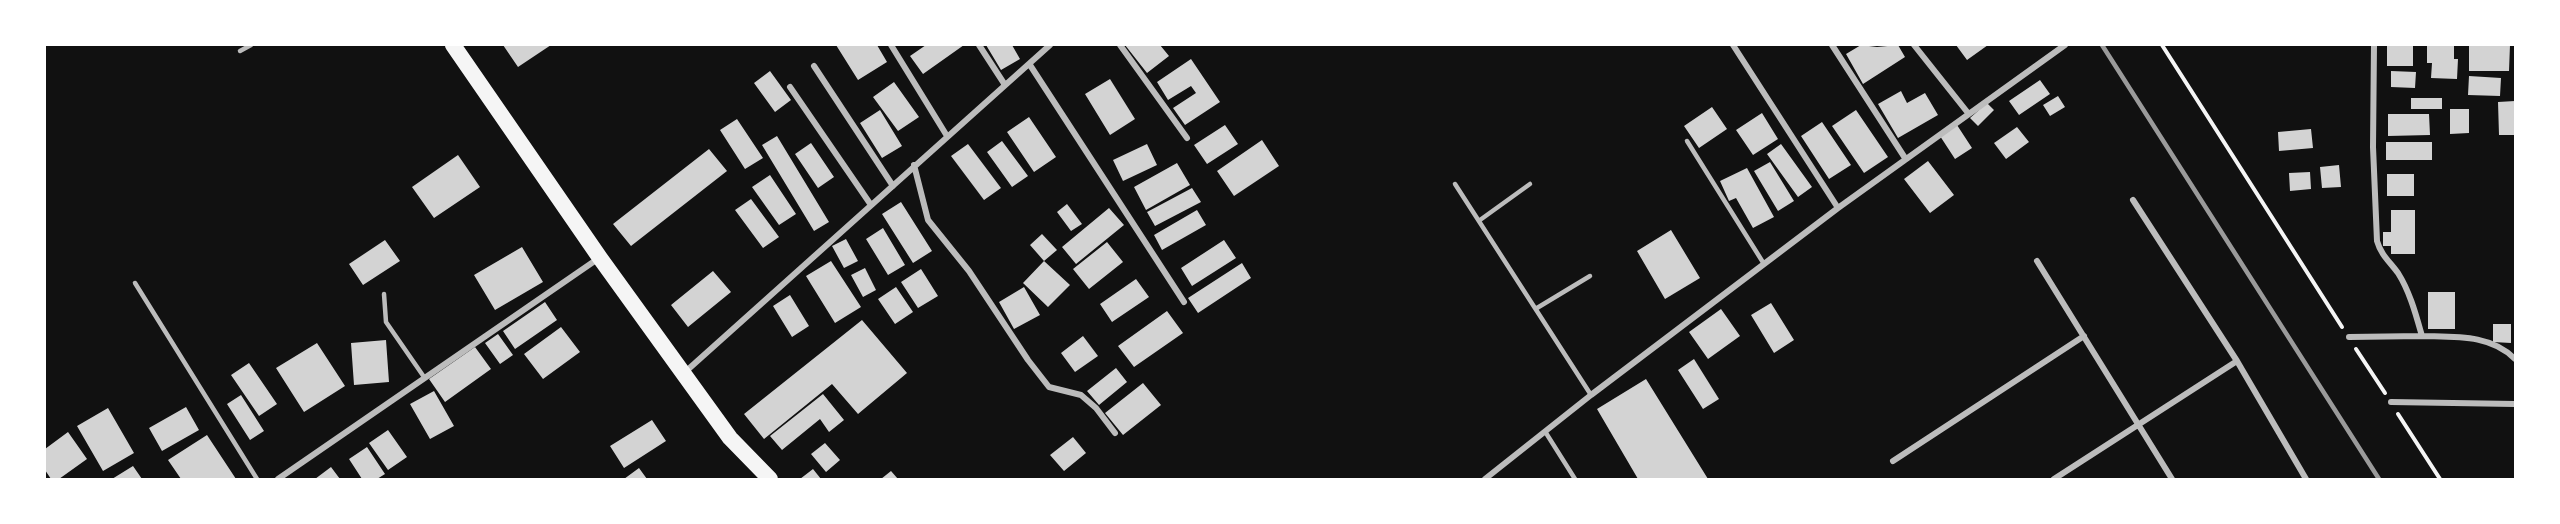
<!DOCTYPE html>
<style>
body{margin:0}
#map{position:relative;width:2560px;height:524px;overflow:hidden;background:#111;font-family:"Titillium Web",sans-serif}
canvas{display:block}
.frame{position:absolute;inset:0;border:46px solid #fff;pointer-events:none}
</style>
<div id="map">
<canvas width="2560" height="524"></canvas>
<div class="frame"></div>
</div>
<script>
const c = document.querySelector('canvas').getContext('2d');
c.lineJoin = 'round';
function fill(path, color) { c.fillStyle = color; c.fill(path, 'evenodd'); }
function stroke(path, color, width, dash) { c.strokeStyle = color; c.lineWidth = width; c.lineCap = dash ? 'butt' : 'round'; c.setLineDash(dash || []); c.stroke(path); }
fill(new Path2D(`
 M503,45H551L518,67Z
 M836,45H877L887,62L858,80Z
 M926,45H964L923,74L910,56Z
 M986,45H1012L1020,59L1001,70Z
 M1125,45H1160L1169,56L1147,73Z
 M1861,45L1877,47L1898,45L1905,57L1863,84L1846,54Z
 M1956,45H1988L1967,60Z
 M2387,45H2413V66H2387Z
 M2427,45H2454V59H2458L2457,79L2431,78L2432,63H2427Z
 M2469,45H2510L2509,71H2469Z
 M1191,59L1220,102L1185,125L1173,108L1196,93L1191,86L1168,100L1157,82Z
 M770,71L791,100L775,112L754,83Z
 M2391,71L2416,72L2415,88L2391,87Z
 M2469,76L2501,78L2500,96L2468,95Z
 M1110,79L1135,119L1110,135L1085,94Z
 M2040,80L2050,94L2019,115L2009,101Z
 M894,82L919,117L898,131L873,97Z
 M1901,91L1907,103L1925,93L1938,115L1898,138L1878,104Z
 M2058,96L2065,107L2050,116L2043,105Z
 M2411,98H2442V109H2411Z
 M2515,101V135H2499L2498,102Z
 M1987,103L1994,110L1978,126L1970,118Z
 M1712,107L1727,129L1699,148L1684,126Z
 M2450,109H2469V133L2450,134Z
 M880,110L902,146L882,158L860,123Z
 M1856,110L1888,157L1864,173L1832,126Z
 M1762,113L1778,139L1753,155L1736,130Z
 M2388,114H2429L2430,135L2388,136Z
 M1029,117L1056,157L1034,172L1007,132Z
 M737,119L763,158L745,169L720,130Z
 M1822,122L1851,165L1829,179L1801,136Z
 M1225,125L1238,144L1207,164L1194,145Z
 M1957,125L1972,148L1955,159L1940,136Z
 M2017,127L2029,142L2006,159L1994,143Z
 M2311,129L2313,148L2279,151L2278,132Z
 M777,136L829,222L814,231L762,145Z
 M1262,140L1279,166L1234,196L1217,171Z
 M1002,141L1028,176L1012,187L987,152Z
 M2386,142H2432V160H2386Z
 M811,143L834,177L818,188L795,154Z
 M968,144L1001,188L984,200L951,156Z
 M1147,144L1157,165L1123,181L1113,160Z
 M1781,144L1812,187L1798,197L1767,154Z
 M709,149L727,171L631,246L613,224Z
 M458,155L480,187L434,218L412,187Z
 M1928,161L1954,195L1930,213L1904,179Z
 M1770,162L1794,201L1778,211L1754,171Z
 M1177,163L1190,185L1146,210L1134,187Z
 M2339,165L2341,187L2322,188L2320,167Z
 M1747,168L1774,217L1753,228L1736,198L1729,201L1720,181Z
 M2310,172L2311,189L2290,191L2289,173Z
 M2387,174H2414V196H2387Z
 M770,175L796,214L779,225L752,187Z
 M1192,188L1201,202L1155,226L1147,212Z
 M751,199L779,237L763,248L735,210Z
 M901,202L932,251L913,263L882,214Z
 M1067,204L1082,224L1071,231L1057,212Z
 M1109,208L1124,225L1076,264L1062,247Z
 M1197,210L1206,225L1162,250L1154,235Z
 M2391,210H2415V254H2391V246H2383V232H2391Z
 M883,228L905,265L888,275L866,239Z
 M1671,230L1700,278L1665,299L1637,251Z
 M1042,234L1057,250L1044,261L1070,285L1048,307L1023,283L1044,261L1030,245Z
 M846,239L858,261L844,268L832,246Z
 M385,240L400,261L363,285L349,264Z
 M1224,240L1236,258L1192,286L1181,268Z
 M1107,242L1123,262L1089,289L1073,269Z
 M522,247L543,282L495,310L474,275Z
 M831,261L861,307L835,323L806,276Z
 M1242,263L1251,278L1198,313L1188,298Z
 M865,268L876,290L863,297L851,275Z
 M921,269L938,296L918,308L901,282Z
 M713,271L731,292L688,327L671,305Z
 M1136,279L1149,297L1112,322L1100,304Z
 M896,287L913,312L895,324L878,299Z
 M1024,287L1040,315L1014,329L999,302Z
 M2428,292H2455V329H2428Z
 M790,295L809,326L792,337L773,306Z
 M545,302L557,320L515,349L503,331Z
 M1771,303L1794,340L1774,353L1751,315Z
 M1721,309L1740,336L1708,359L1689,332Z
 M1167,311L1183,333L1134,367L1118,346Z
 M862,320L907,373L858,414L832,384L764,439L744,414Z
 M2493,324H2511V343L2493,342Z
 M561,327L580,352L543,379L524,354Z
 M498,334L513,355L500,364L485,343Z
 M1083,336L1098,356L1075,372L1061,353Z
 M386,340L389,382L354,385L351,343Z
 M317,343L345,386L304,412L276,368Z
 M475,347L491,369L445,402L429,379Z
 M1694,359L1719,399L1703,409L1678,370Z
 M249,363L277,404L259,416L231,375Z
 M1116,368L1127,382L1099,405L1087,391Z
 M1646,379L1708,479H1638L1597,409Z
 M1143,383L1161,405L1123,435L1105,413Z
 M434,391L454,426L430,439L410,404Z
 M823,394L844,420L829,432L820,419L782,450L770,436Z
 M241,395L264,431L250,440L227,404Z
 M186,407L199,430L162,451L149,428Z
 M108,408L134,453L103,471L77,426Z
 M652,420L666,441L624,468L610,446Z
 M388,430L407,457L388,470L369,443Z
 M68,432L87,459L59,479H51L45,470V449Z
 M207,435L236,479H181L168,460Z
 M1073,437L1086,453L1064,471L1050,455Z
 M825,443L840,460L826,472L811,454Z
 M367,447L385,474L377,479H362L349,459Z
 M133,466L142,479H112Z
 M331,467L340,479H315Z
 M639,468L647,479H624Z
 M813,469L821,479H800Z
 M891,471L898,479H881Z`), '#d3d3d3');
stroke(new Path2D(`
 M2162,45L2342,327
 M2356,349L2385,393
 M2398,414L2440,479`), '#f5f5f5', 4);
stroke(new Path2D(`
 M240,51L251,45
 M1687,141L1764,264
 M1455,184L1591,395
 M1480,220L1530,184
 M135,283L257,479
 M384,294L386,322L424,377
 M1537,308L1590,276
 M1546,433L1575,479`), '#bcbcbc', 4.5);
stroke(new Path2D(`
 M891,45L947,136
 M979,45L1005,85
 M1120,45L1187,138
 M1733,45L1838,208
 M1832,45L1905,158
 M1914,45L1968,113
 M2374,45L2373,147L2377,241C2381,255 2390,262 2398,273C2410,292 2416,315 2422,336C2454,337 2491,334 2515,359
 M1030,65L1184,302
 M814,66L893,186
 M790,87L871,205
 M914,165L928,220L969,271L1028,360L1049,387L1081,395L1096,408L1115,433
 M2133,200L2237,361
 M2037,261L2172,479
 M2349,337L2422,336
 M684,373L1050,45
 M2391,402L2515,404
 M1893,461L2084,336
 M278,479L599,258
 M1485,479L1591,395L1838,208L2065,45
 M2054,479L2237,361L2306,479`), '#bcbcbc', 6);
stroke(new Path2D(`
 M453,45L600,258L730,438L770,479`), '#f5f5f5', 16);
stroke(new Path2D(`
 M2102,45L2379,479`), '#9a9a9a', 4.5);
</script>
